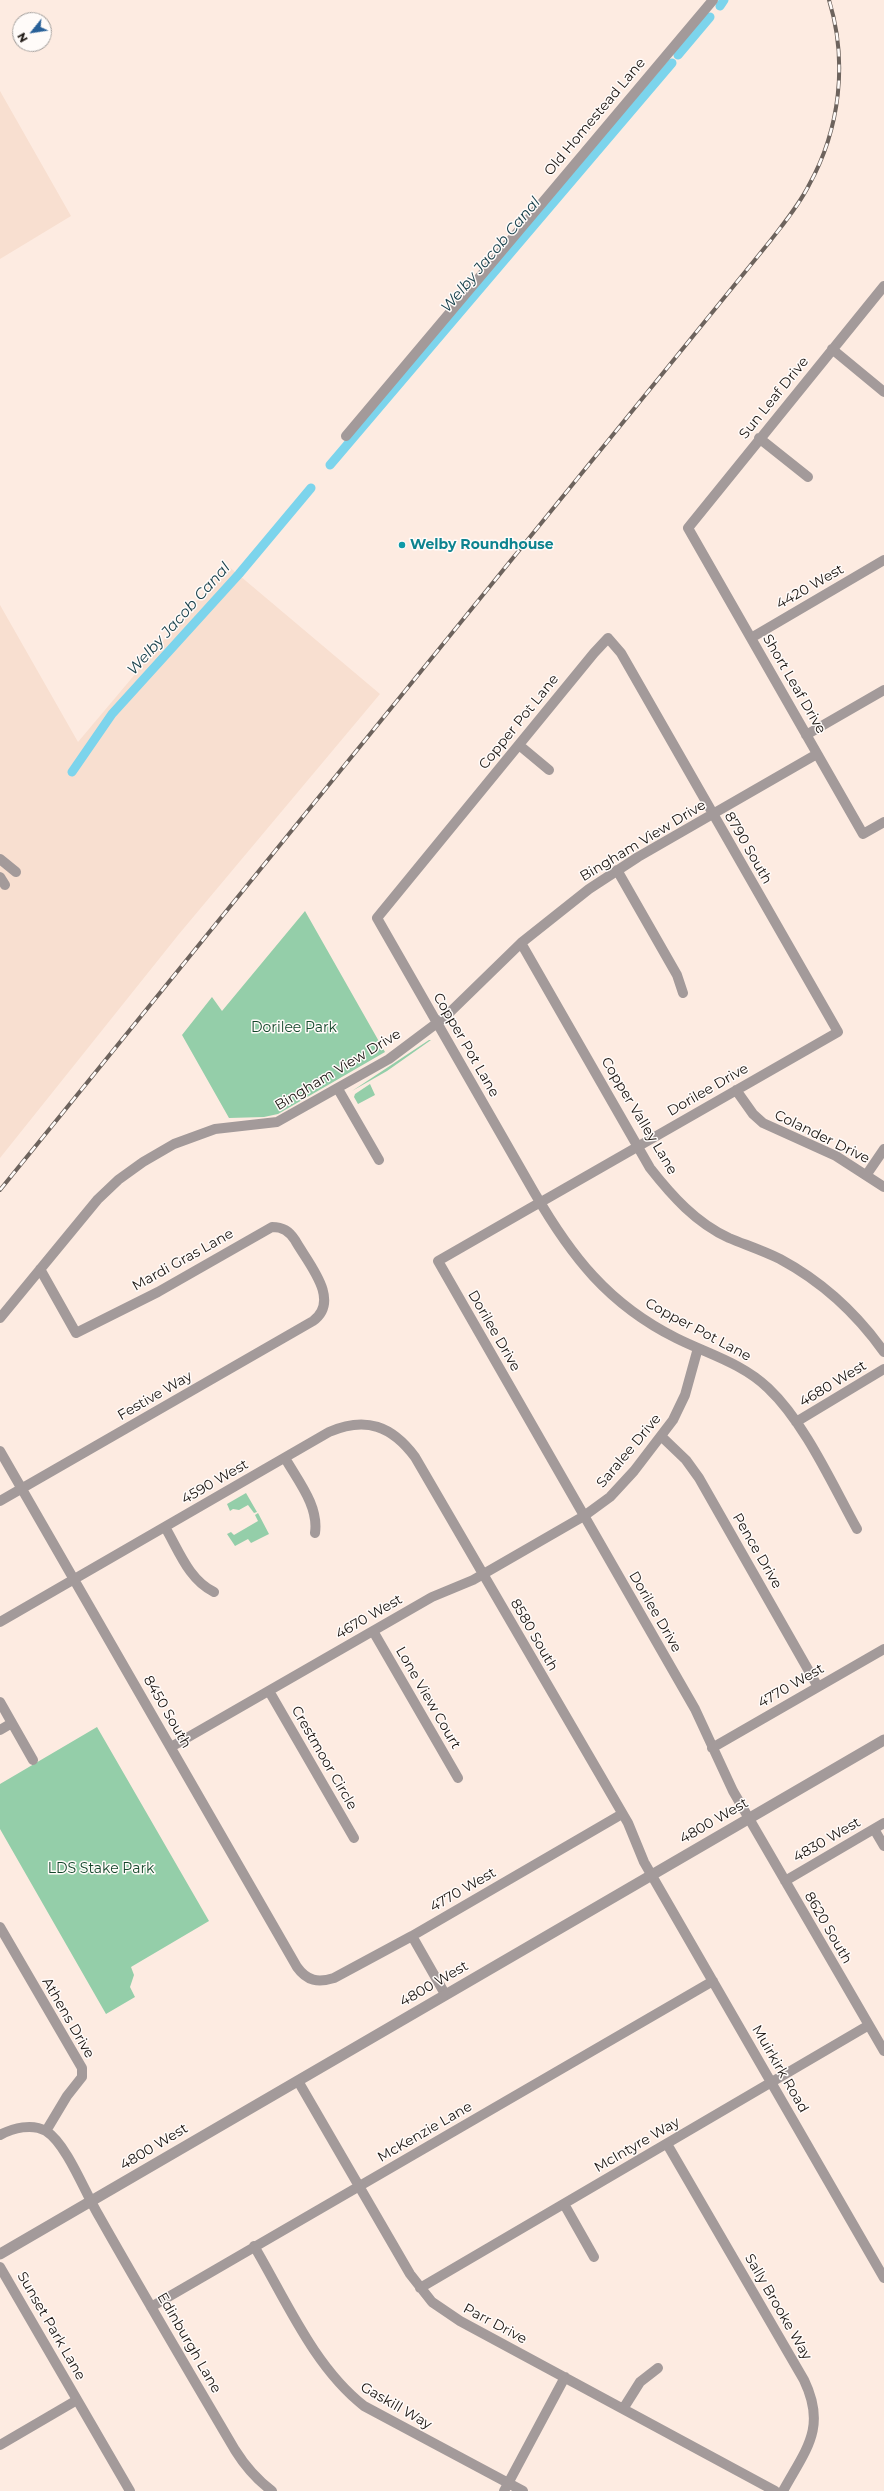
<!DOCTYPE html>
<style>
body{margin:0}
#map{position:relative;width:884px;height:2491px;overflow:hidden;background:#fdebe1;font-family:Montserrat,sans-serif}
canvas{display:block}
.north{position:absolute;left:12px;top:12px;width:40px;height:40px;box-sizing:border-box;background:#fffbf9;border:1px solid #a39f9c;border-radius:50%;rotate:240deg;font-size:11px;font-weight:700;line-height:16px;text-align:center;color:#1a1410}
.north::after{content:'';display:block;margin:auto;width:14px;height:18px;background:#286098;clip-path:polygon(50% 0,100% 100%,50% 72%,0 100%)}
</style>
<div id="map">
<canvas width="884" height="2491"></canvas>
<div class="north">N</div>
</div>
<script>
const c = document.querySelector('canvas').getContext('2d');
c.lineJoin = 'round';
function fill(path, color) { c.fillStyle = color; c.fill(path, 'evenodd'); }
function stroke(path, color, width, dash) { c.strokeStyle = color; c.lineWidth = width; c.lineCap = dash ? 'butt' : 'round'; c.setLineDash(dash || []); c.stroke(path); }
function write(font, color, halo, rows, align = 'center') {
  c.font = font + ' Montserrat,sans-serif'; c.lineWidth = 3; c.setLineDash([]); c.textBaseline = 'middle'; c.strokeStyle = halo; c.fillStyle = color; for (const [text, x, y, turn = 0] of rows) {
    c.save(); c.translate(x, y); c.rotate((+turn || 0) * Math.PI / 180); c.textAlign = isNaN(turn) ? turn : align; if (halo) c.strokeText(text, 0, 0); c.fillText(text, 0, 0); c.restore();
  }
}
fill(new Path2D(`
 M0,91L71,216L0,259Z
 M227,565L380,694L179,934L0,1158V605L78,742Z`), '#f8dfd0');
fill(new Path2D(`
 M305,911L385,1052L278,1114L264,1117L229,1118L182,1035L212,997L222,1011Z
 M429,1040H431L387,1071L352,1091Z
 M370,1084L375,1095L358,1104L354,1097L355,1094Z
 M246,1493L257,1512L254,1513L248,1505L239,1510L233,1509L230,1511L227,1504Z
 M258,1513L269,1534L251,1543L248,1539L235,1546L227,1534L231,1532L234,1535L258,1521L255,1515Z
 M97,1727L209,1921L131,1967L134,1975L130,1987L135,1997L106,2014L0,1829V1784Z`), '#94cea9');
stroke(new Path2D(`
 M720,6L724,0
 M678,55L710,17
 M330,465L672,63
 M72,772L112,714L239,574L311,488`), '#7cd4ec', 9);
stroke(new Path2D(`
 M884,286L688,528L863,834L884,822
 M832,349L884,392
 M346,436L713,0
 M759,438L808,477
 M751,638L884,560
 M806,735L884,690
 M519,745L549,770
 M0,859L16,872
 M617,870L677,975L683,993
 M0,877L5,885
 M521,943L650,1168C672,1196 696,1223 729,1238C746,1245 764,1251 780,1259C821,1281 857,1314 884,1352
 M338,1089L379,1160
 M736,1090L753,1114L763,1123L836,1156L884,1187
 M867,1174L884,1149
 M0,1318L98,1199L118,1180L143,1162L174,1144L215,1129L277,1122L389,1059L445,1017L521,943L589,889L638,857L817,754
 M796,1422L884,1369
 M662,1437L686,1460L699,1478L818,1687
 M0,1451L297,1967C307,1981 318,1983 334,1978L412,1936L622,1814
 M285,1458C298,1481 319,1506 315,1533
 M0,1501L313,1321C342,1300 307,1262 295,1240C289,1231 283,1227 272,1227L158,1292L76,1333L40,1269
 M165,1527C179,1551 189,1580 214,1592
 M857,1529C832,1484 805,1423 768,1388C742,1363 708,1354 676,1338C608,1304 571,1256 534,1192L377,918L594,653L608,638L621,653L838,1032L548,1198L532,1207L438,1261L695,1709L733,1791L884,2051
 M0,1622L329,1432C366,1416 392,1426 415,1457L628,1823L644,1862L884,2278
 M373,1631L458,1778
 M269,1691L354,1838
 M0,1702L33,1760
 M0,1730L12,1723
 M171,1747L432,1597L473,1580L584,1516L610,1497L634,1471L673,1420L685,1395L698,1348
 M712,1748L884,1649
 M874,1829L884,1846
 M785,1881L884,1823
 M0,1927L82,2068V2077L67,2096L46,2131
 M412,1936L445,1994
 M298,2081L410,2274L432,2302L460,2321L775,2491
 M0,2135C13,2128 32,2123 46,2131C67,2144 86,2195 99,2216C143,2294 189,2372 235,2450C245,2466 256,2479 272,2491
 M667,2144L804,2380C827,2428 806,2449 783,2491
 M564,2204L594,2257
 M254,2246C286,2300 314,2367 364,2406L523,2491
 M0,2267L130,2491
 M420,2288L869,2025
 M151,2307L713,1981
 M623,2409L640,2382L658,2368
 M0,2445L77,2400
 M504,2491L565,2377`), '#a39a9a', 10);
stroke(new Path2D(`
 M0,2254L884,1740`), '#a39a9a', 11);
const rail = new Path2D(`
 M0,1190L771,240C784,223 799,205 809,185C840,129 848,62 829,0`);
stroke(rail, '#6d635d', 4);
stroke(rail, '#fffbf9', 2.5, [8]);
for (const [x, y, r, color] of [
 [402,545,4,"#0f9aa8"]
]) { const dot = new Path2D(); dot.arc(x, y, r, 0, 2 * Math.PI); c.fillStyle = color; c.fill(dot); stroke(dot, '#fffbf9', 1.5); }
write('14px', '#1a1410', '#fffbf9', [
 ["Old Homestead Lane",595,117,-50],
 ["Sun Leaf Drive",774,398,-51],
 ["4420 West",810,587,-30],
 ["Short Leaf Drive",794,684,60],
 ["Copper Pot Lane",519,722,-51],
 ["Bingham View Drive",643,841,-31],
 ["8790 South",748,848,60],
 ["Copper Pot Lane",466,1045,60],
 ["Bingham View Drive",338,1070,-31],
 ["Dorilee Drive",708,1090,-30],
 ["Copper Valley Lane",639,1116,59],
 ["Colander Drive",822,1137,26],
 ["Mardi Gras Lane",183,1260,-29],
 ["Copper Pot Lane",698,1330,28],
 ["Dorilee Drive",494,1331,60],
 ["4680 West",833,1384,-31],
 ["Festive Way",155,1396,-30],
 ["Saralee Drive",629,1451,-50],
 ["4590 West",215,1482,-30],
 ["Pence Drive",757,1551,60],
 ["Dorilee Drive",655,1612,60],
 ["4670 West",369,1617,-30],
 ["8580 South",534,1635,60],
 ["4770 West",791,1686,-30],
 ["Lone View Court",428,1698,60],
 ["8450 South",167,1712,60],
 ["Crestmoor Circle",324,1758,60],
 ["4800 West",714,1821,-30],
 ["4830 West",827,1840,-30],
 ["4770 West",463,1890,-30],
 ["8620 South",828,1928,60],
 ["4800 West",434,1984,-30],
 ["Athens Drive",68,2018,60],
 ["Muirkirk Road",780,2069,60],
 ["McKenzie Lane",425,2132,-30],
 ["McIntyre Way",637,2145,-30],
 ["4800 West",154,2147,-31],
 ["Sally Brooke Way",778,2307,60],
 ["Parr Drive",495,2324,28],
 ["Sunset Park Lane",51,2326,60],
 ["Edinburgh Lane",189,2343,60],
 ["Gaskill Way",396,2406,30]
]);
write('bold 14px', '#0d838f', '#fffbf9', [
 ["Welby Roundhouse",410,545]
], 'left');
write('14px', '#13472b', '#fffbf9', [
 ["Dorilee Park",294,1028],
 ["LDS Stake Park",101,1869]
]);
write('italic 15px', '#18414c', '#fffbf9', [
 ["Welby Jacob Canal",491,255,-50],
 ["Welby Jacob Canal",179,619,-48]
]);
</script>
